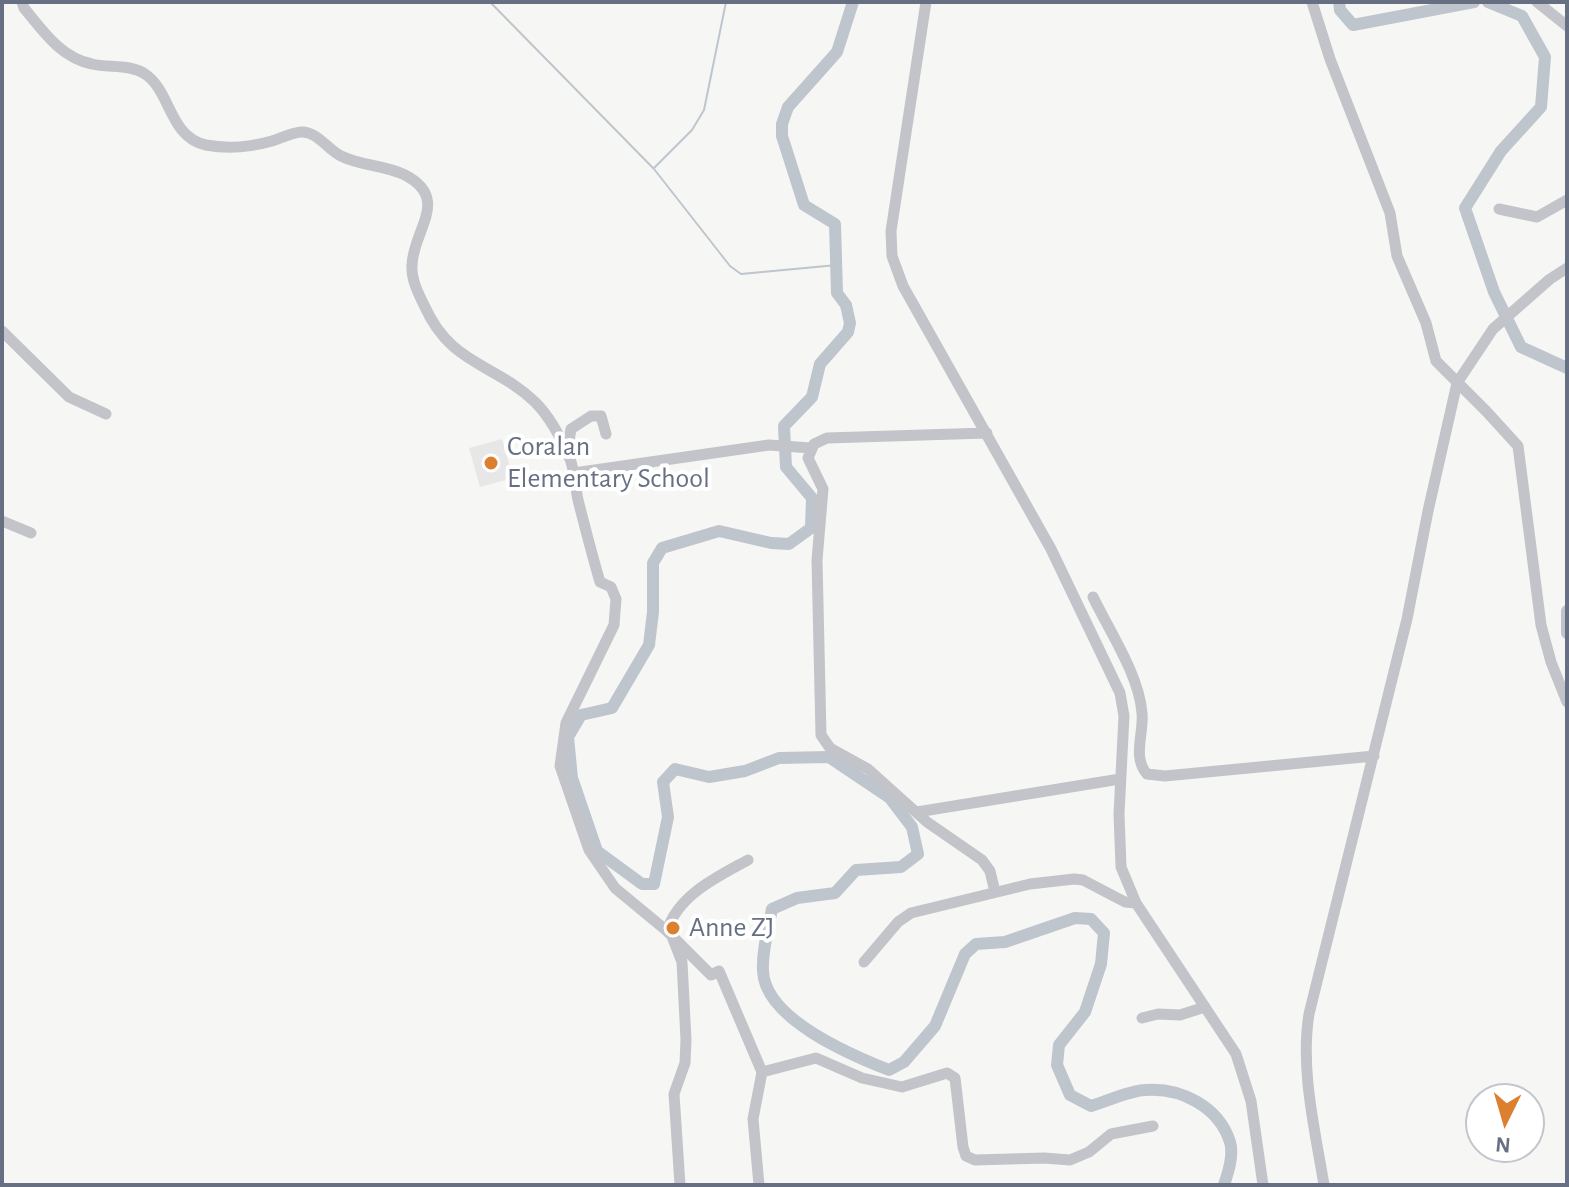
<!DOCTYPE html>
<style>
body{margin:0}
#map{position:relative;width:1569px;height:1187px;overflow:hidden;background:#f6f7f4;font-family:"Alegreya Sans",sans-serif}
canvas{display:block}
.frame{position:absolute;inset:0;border:4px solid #677083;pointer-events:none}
.north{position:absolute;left:1465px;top:1083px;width:80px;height:80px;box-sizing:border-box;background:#fff;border:2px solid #c2c6cd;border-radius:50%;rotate:185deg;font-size:22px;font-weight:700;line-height:32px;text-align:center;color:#677083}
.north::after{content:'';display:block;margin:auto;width:28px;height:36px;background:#dc7f2e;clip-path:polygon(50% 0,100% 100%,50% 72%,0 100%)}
</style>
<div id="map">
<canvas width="1569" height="1187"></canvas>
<div class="frame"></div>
<div class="north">N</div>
</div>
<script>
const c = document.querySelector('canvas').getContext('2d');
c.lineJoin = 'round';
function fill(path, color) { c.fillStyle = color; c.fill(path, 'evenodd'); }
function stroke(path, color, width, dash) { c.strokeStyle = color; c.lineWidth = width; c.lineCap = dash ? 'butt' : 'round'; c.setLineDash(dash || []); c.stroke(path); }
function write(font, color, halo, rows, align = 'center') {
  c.font = font + ' "Alegreya Sans",sans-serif'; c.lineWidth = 8; c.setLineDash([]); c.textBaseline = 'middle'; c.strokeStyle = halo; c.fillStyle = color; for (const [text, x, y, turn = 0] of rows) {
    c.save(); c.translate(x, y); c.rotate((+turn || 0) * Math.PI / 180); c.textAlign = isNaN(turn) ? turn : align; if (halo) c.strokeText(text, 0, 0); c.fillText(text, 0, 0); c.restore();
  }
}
fill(new Path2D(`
 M502,439L513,478L480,487L469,448Z`), '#e7e7e7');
stroke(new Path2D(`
 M490,2L654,169L730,266L741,274L837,265
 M654,168L692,130L704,110L726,2`), '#bec5cd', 2);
stroke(new Path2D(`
 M853,2L837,52L788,107L782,124V136L804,205L835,224L837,293L846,305L850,323L848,332L820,364L812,397L784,426L786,467L812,498L811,528L789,544L771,543L719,531L662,548L653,563V612L649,645L612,708L581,715L568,737L572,778L597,851L642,884H654L668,817L663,782L675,769L709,777L745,771L779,758L829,757L890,798L912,827L918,854L901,867L856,870L835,893L797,898L772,909C768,929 762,951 763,971C765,1019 851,1055 889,1070L904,1062L935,1026L965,954L976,944L1005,942L1075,918L1091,919L1104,933L1101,964L1085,1012L1059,1045L1057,1065L1070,1095L1091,1106C1108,1101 1128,1091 1145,1090C1181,1087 1219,1107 1230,1142C1234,1155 1228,1173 1224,1185
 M1339,2L1340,10L1353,25L1474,2
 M1488,2L1522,16L1545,57L1541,107L1501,151L1465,208L1494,292L1521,347L1567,368
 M1567,611V633`), '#bec5cd', 12);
stroke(new Path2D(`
 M22,2L24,8C43,31 61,58 92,64C109,68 130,64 145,74C171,91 169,137 206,145C227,149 251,147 272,141C281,138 291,133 301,132C317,131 328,150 341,156C361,166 385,165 405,175C451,199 413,230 412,265C411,279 418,293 424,305C451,366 493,362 535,402C549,416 562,440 570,459C575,472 575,486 578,500C585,527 592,555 600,582L611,587L616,599L614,625L566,723L560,766L589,850L615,888L667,931L711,975L719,971L762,1072L753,1119L759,1185
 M926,2L891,231L892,256L903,286L1051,549L1120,693L1124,716L1119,814L1121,867L1136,903L1236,1054L1251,1101L1263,1185
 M1312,2L1330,59L1390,213L1397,256L1426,323L1436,361L1487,412L1518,446L1541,625L1551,662L1567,702
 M1537,2L1567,26
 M1499,209L1537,217L1567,200
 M2,331L69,397L106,414
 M987,433L827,438L814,444L808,458L823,489L817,560L821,735L830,748L868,769L927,822L982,860L990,871L995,892
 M564,448L569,441L571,429L591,416H601L606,434
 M574,473L769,445L811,448
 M2,521L31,533
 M1093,597C1110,632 1139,675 1142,713C1144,734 1132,757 1147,774L1165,776L1374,756
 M917,812L1120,779
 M667,931C678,895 717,877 748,860
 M673,939L682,962L686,1040L685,1063L674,1094L680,1185
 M864,962L898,922L911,913L1030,884L1074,879L1083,880L1125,902L1136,903
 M1142,1018L1158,1014L1180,1015L1205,1007
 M762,1072L816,1058L862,1078L902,1087L947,1073L955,1078L963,1147L966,1156L975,1160L1044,1158L1070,1160L1089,1152L1111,1134L1153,1126
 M1324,1185C1315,1130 1300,1069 1309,1014L1407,619L1428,511L1457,383L1493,329L1550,279L1567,268`), '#c2c4c9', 11);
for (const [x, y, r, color] of [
 [491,463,8,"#dc7f2e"],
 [673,928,8,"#dc7f2e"]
]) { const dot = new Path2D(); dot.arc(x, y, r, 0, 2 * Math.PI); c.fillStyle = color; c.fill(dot); stroke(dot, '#fff', 3); }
write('28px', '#677083', '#fff', [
 ["Coralan",507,447],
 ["Elementary School",507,479],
 ["Anne ZJ",689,928]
], 'left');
</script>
